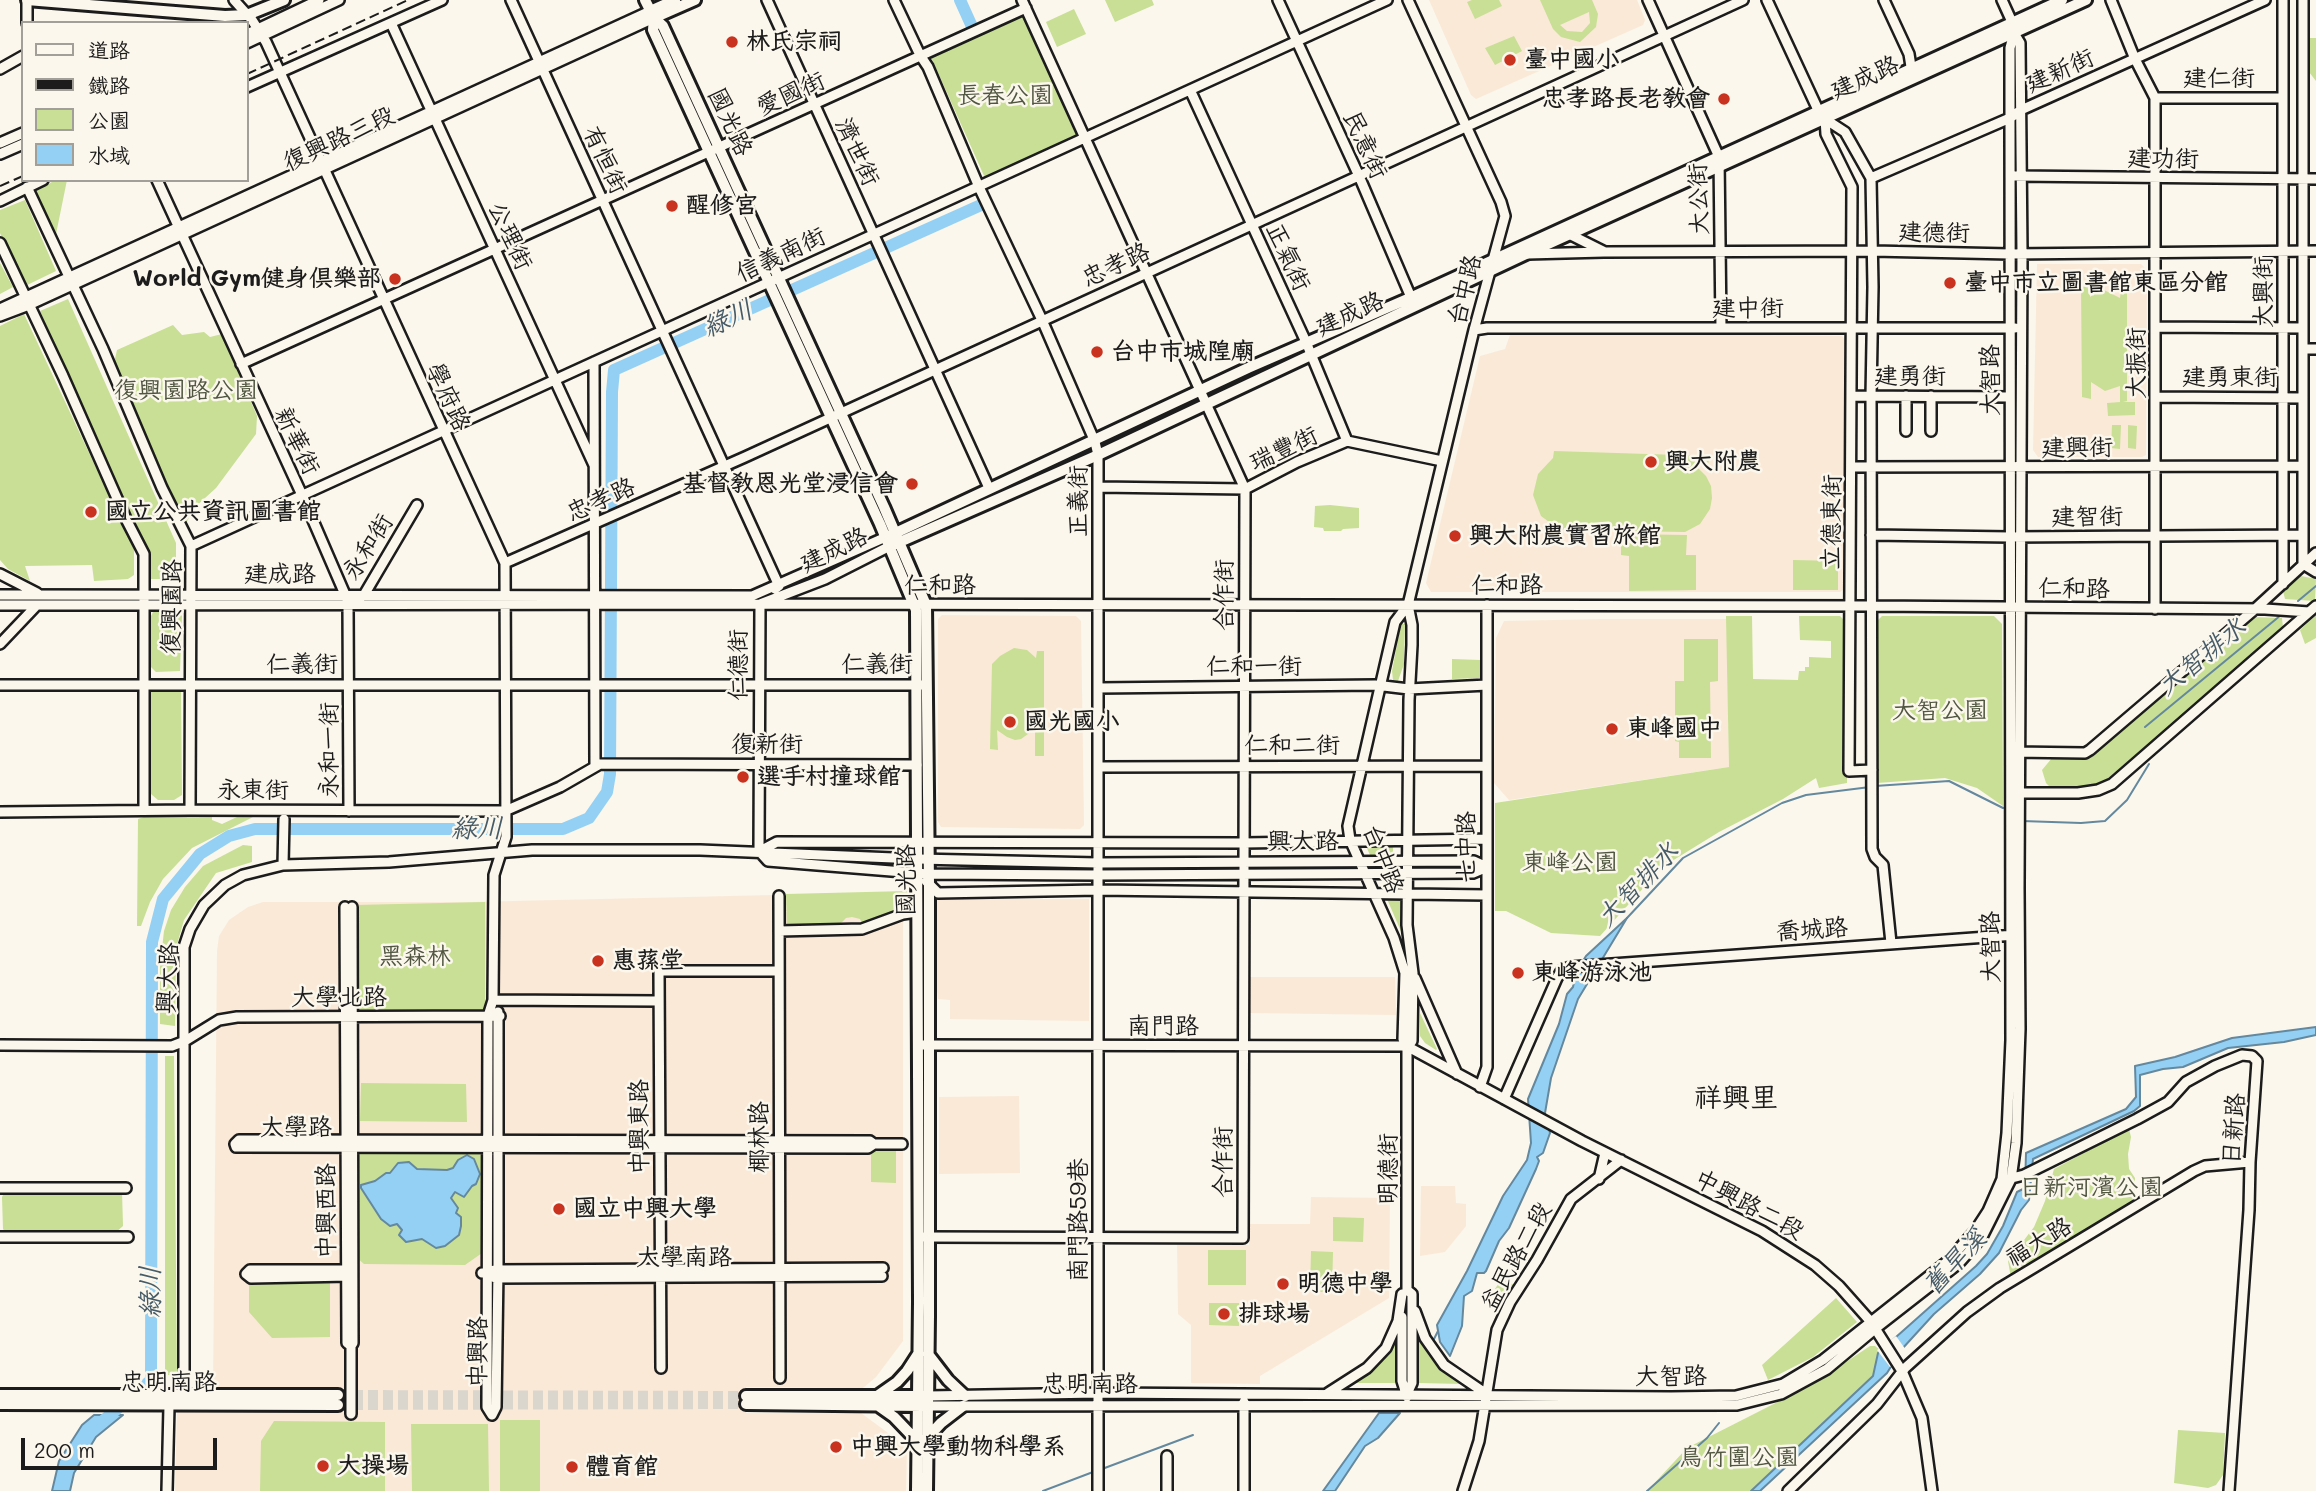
<!DOCTYPE html>
<html>
<head>
<meta charset="utf-8">
<style>
	body { margin:0 }
	#map { position:relative; width:2316px; height:1491px; overflow:hidden; background:#fbf7ec; font-family:Mali,"LXGW WenKai TC",sans-serif }
	canvas { display:block }
	.legend { position:absolute; left:21px; top:21px; width:228px; height:161px; box-sizing:border-box; background:#fbf7ec; border:2px solid #a29f99; margin:0; padding:9px 12px; list-style:none; font-size:21px; color:#1c1c1c }
	.legend li { display:flex; align-items:center; gap:14px; height:35px }
	.legend b { width:35px; border:2px solid #a29f99 }
	.scale { position:absolute; left:21px; top:1438px; width:196px; height:32px; box-sizing:border-box; border:4px solid #1c1c1c; border-top:0; padding-left:9px; font-size:21px; line-height:24px; white-space:nowrap; color:#1c1c1c; -webkit-text-stroke:5px #fbf7ec; paint-order:stroke }
</style>
</head>
<body>
<div id="map">
<canvas width="2316" height="1491"></canvas>
<ul class="legend">
<li><b style="height:9px;background:#fbf7ec"></b>道路</li>
<li><b style="height:9px;background:#1c1c1c"></b>鐵路</li>
<li><b style="height:19px;background:#c8df95"></b>公園</li>
<li><b style="height:19px;background:#94d0f4"></b>水域</li>
</ul>
<div class="scale">200 m</div>
</div>
<script>
const context = document.querySelector('canvas').getContext('2d');
context.lineJoin = 'round';
function paint(path, color) { context.fillStyle = color; context.fill(path, 'evenodd'); }
const toPath = rows => new Path2D(rows.map(r => 'M' + r).join(''));
function strokePath(path, color, width, dash) { context.strokeStyle = color; context.lineWidth = width; context.lineCap = dash ? 'butt' : 'round'; context.setLineDash(dash || []); context.stroke(path); }
function drawText(font, color, halo, rows, align = 'center') {
  context.font = font + ' Mali,"LXGW WenKai TC",sans-serif'; context.lineWidth = 5; context.setLineDash([]); context.textBaseline = 'middle'; context.strokeStyle = halo; context.fillStyle = color; for (const [text, x, y, turn = 0] of rows) {
    context.save(); context.translate(x, y); context.rotate((+turn || 0) * Math.PI / 180); context.textAlign = isNaN(turn) ? turn : align; if (halo) context.strokeText(text, 0, 0); context.fillText(text, 0, 0); context.restore();
  }
}
const built = toPath([
	[1429,0,1637,0,1645,20,1643,25,1476,99,1471,95],
	[2037,264,2141,264,2147,270,2146,455,2142,457,2038,457,2033,450],
	[1511,332,1842,336,1847,342,1848,586,1840,592,1431,592,1426,583,1480,356,1505,349],
	[942,615,1076,616,1081,621,1084,825,1080,829,941,827,938,822,938,619],
	[1605,619,1727,619,1729,767,1509,800,1494,783,1496,638,1504,621],
	[903,892,903,1341,876,1377,863,1388,746,1387,746,1413,861,1413,907,1447,906,1491,175,1491,177,1412,338,1412,337,1388,213,1388,217,951,219,936,229,920,248,907,263,902,471,902],
	[934,899,1089,899,1089,1021,950,1019,950,1000,938,999,933,960],
	[1249,977,1395,977,1396,1015,1249,1013],
	[1019,1096,1020,1173,939,1174,939,1097],
	[1421,1186,1455,1186,1456,1203,1466,1204,1466,1226,1445,1252,1420,1256],
	[1311,1197,1390,1198,1389,1298,1260,1376,1260,1384,1191,1383,1191,1325,1178,1314,1177,1245,1249,1245,1249,1224,1310,1224]
]);
const green = toPath([
	[1105,0,1152,0,1154,5,1115,22],
	[1472,0,1499,0,1502,6,1475,19,1467,2],
	[1540,0,1592,0,1598,14,1596,27,1580,42,1561,37,1553,29],
	[1589,12,1590,23,1582,32,1567,31,1560,25],
	[1074,9,1086,34,1057,47,1046,22],
	[1025,15,1079,136,985,178,931,57],
	[1514,36,1522,51,1495,65,1485,48],
	[2310,38,2316,38,2316,81,2309,72],
	[56,180,67,180,55,239,34,191],
	[25,200,56,271,23,287,0,233,0,210],
	[0,263,13,287,0,294],
	[2089,286,2090,297,2099,290,2104,290,2120,298,2121,289,2127,289,2127,401,2123,402,2135,402,2135,415,2108,416,2107,403,2120,402,2120,386,2105,391,2091,382,2091,399,2082,397,2081,287],
	[68,299,176,543,176,574,171,579,150,579,147,577,146,551,40,311],
	[24,314,134,549,134,575,128,579,94,581,92,565,25,566,30,581,8,569,0,560,0,326],
	[173,325,182,335,204,332,210,337,222,334,257,416,256,434,216,488,193,509,185,526,114,363,117,350],
	[2112,425,2121,425,2120,449,2111,448],
	[2128,425,2137,426,2136,449,2128,448],
	[1554,451,1710,456,1708,464,1694,464,1706,476,1711,486,1712,498,1710,509,1700,524,1685,532,1560,530,1541,516,1533,495,1538,474,1553,458],
	[1330,505,1359,508,1359,528,1343,529,1341,531,1324,531,1323,528,1314,527,1315,506],
	[1621,534,1687,535,1686,555,1696,555,1696,590,1629,591,1629,556,1621,555],
	[1793,560,1838,561,1838,590,1793,590],
	[2301,576,2316,579,2315,601,2285,599,2283,591],
	[153,612,178,612,182,616,180,671,156,672,150,666,150,618],
	[2316,615,2316,638,2305,644,2300,630],
	[1726,616,1752,616,1753,679,1798,680,1799,671,1805,671,1805,667,1809,667,1809,657,1831,658,1831,641,1800,640,1799,616,1840,616,1847,623,1847,783,1819,788,1816,778,1783,799,1719,832,1672,861,1656,874,1600,936,1551,933,1506,911,1495,911,1495,803,1729,767],
	[1882,616,1994,616,2002,624,2003,806,1977,788,1945,778,1877,783,1877,621],
	[2252,617,2282,618,2283,628,2106,780,2090,787,2050,787,2046,783,2042,770,2052,758,2084,758,2091,756],
	[1401,624,1405,624,1404,664,1398,681,1393,680,1392,671],
	[1684,639,1718,639,1718,681,1710,682,1711,758,1679,758,1679,742,1675,741,1675,681,1684,681],
	[1014,648,1027,650,1036,658,1037,651,1044,651,1044,756,1035,756,1035,729,1021,739,1015,740,1007,737,997,730,998,750,990,749,992,664,1000,656],
	[1452,659,1480,660,1480,678,1452,679],
	[155,688,179,688,181,691,182,795,174,800,158,800,151,794,150,693],
	[212,815,212,820,222,824,237,817,253,817,192,848,163,879,150,902,141,926,137,926,138,819,144,817],
	[243,845,252,846,252,862,216,873,184,920,176,948,175,1026,160,1024,160,966,164,931,171,910,185,887,203,866],
	[1366,846,1393,846,1393,855,1370,855],
	[907,891,909,907,863,925,860,919,852,917,846,918,840,924,787,928,786,894],
	[1403,898,1403,936,1387,899],
	[485,902,485,1010,355,1010,355,905],
	[1420,1013,1437,1049,1436,1050,1425,1043,1420,1036],
	[165,1056,174,1056,177,1375,165,1375],
	[361,1083,466,1084,467,1122,360,1121],
	[2129,1129,2131,1137,2128,1154,2129,1169,2135,1178,2135,1202,2011,1278,2008,1261,2034,1227,2045,1201,2054,1169],
	[362,1148,471,1148,484,1157,482,1253,465,1265,364,1264,356,1257,356,1158],
	[871,1148,896,1148,896,1183,871,1182],
	[122,1191,123,1226,115,1233,6,1233,3,1229,2,1197,4,1193],
	[1333,1217,1364,1218,1363,1242,1333,1241],
	[1208,1250,1246,1250,1246,1285,1208,1285],
	[1311,1251,1333,1252,1332,1292,1310,1292],
	[1502,1278,1517,1287,1511,1296,1495,1289],
	[330,1281,330,1337,272,1338,249,1312,249,1282],
	[1836,1298,1857,1322,1813,1357,1768,1380,1762,1365],
	[1209,1303,1239,1303,1239,1326,1209,1325],
	[1397,1338,1395,1383,1354,1383,1380,1360],
	[1418,1340,1421,1340,1433,1359,1446,1373,1462,1384,1419,1383],
	[1870,1346,1875,1346,1880,1350,1880,1366,1866,1385,1752,1491,1647,1491,1687,1448,1813,1384],
	[500,1420,540,1420,540,1491,500,1491],
	[274,1421,385,1422,385,1491,260,1491,261,1441],
	[411,1424,488,1424,489,1491,412,1491],
	[2178,1430,2225,1433,2223,1475,2216,1485,2208,1488,2174,1483]
]);
const water = toPath([
	[1627,918,1578,999,1551,1078,1545,1113,1550,1133,1543,1153,1537,1157,1539,1161,1536,1169,1509,1228,1499,1241,1486,1271,1484,1273,1477,1273,1472,1291,1464,1296,1462,1326,1450,1356,1440,1342,1437,1325,1467,1271,1503,1196,1527,1160,1531,1143,1528,1099,1559,1024,1567,994,1573,987,1576,972,1586,956,1627,918],
	[2316,1027,2316,1035,2284,1042,2228,1048,2183,1067,2163,1069,2140,1075,2140,1106,2134,1111,2033,1159,2029,1200,2021,1210,1999,1253,1980,1274,1934,1314,1902,1349,1887,1373,1760,1491,1751,1491,1873,1376,1878,1353,1976,1266,1987,1254,2003,1226,2017,1192,2025,1188,2026,1153,2126,1109,2136,1097,2135,1066,2175,1057,2232,1038,2316,1027],
	[467,1155,474,1159,480,1174,476,1184,472,1186,464,1197,455,1192,451,1198,458,1208,456,1213,461,1217,461,1226,459,1235,445,1246,436,1248,422,1239,406,1242,399,1235,402,1230,397,1224,390,1226,381,1219,361,1188,361,1185,375,1181,386,1173,390,1173,398,1163,409,1162,417,1169,447,1170,453,1168,458,1160,467,1155],
	[1379,1413,1400,1413,1378,1438,1365,1446,1335,1491,1323,1491,1379,1413],
	[94,1415,123,1415,96,1437,74,1473,70,1491,52,1491,59,1461,82,1425,94,1415]
]);
const pier = toPath([
	[1896,1336,1906,1350,1899,1360,1890,1367,1877,1350]
]);
const stream = toPath([
	[2298,601,2316,586],
	[2145,727,2281,615],
	[1875,786,1949,781,2003,808],
	[2022,821,2081,823,2105,821,2127,800,2149,764],
	[1627,918,1683,858,1782,803,1806,795,1870,787],
	[1434,1339,1438,1331],
	[1102,1469,1193,1435],
	[1043,1491,1093,1472],
	[1647,1491,1707,1438,1719,1423]
]);
const river = toPath([
	[960,0,974,31],
	[97,1426,151,1380,152,942,163,899,200,854,229,836,255,829,563,829,589,818,607,792,610,774,612,392,614,370,981,205]
]);
const majorTunnel = toPath([
	[338,1395,746,1396],
	[338,1405,746,1404]
]);
const minor = toPath([
	[27,0,27,23],
	[234,0,252,20,266,42,505,563,506,837,494,875,493,1000,488,1016,487,1407,492,1415],
	[511,0,779,586,775,589],
	[767,0,989,488],
	[894,0,920,55,928,67,979,187,1042,320,1095,442,1098,455,1098,1491],
	[1278,0,1359,176,1413,302],
	[1648,0,1719,157,1721,328],
	[1767,0,1819,112,1825,119,1845,132,1871,178,1873,287,1871,396,1872,849,1875,857,1883,865,1891,943],
	[1884,0,1909,54,1912,73],
	[2111,0,2135,59,2155,98,2155,609],
	[2303,0,2303,564,2316,572],
	[391,23,594,465],
	[247,34,319,0],
	[247,43,339,0],
	[0,69,23,56],
	[247,87,442,0],
	[1191,92,1306,342,1347,441],
	[2155,98,2283,98],
	[1825,119,1826,134,1852,187,1849,771,1872,770],
	[0,143,23,133],
	[0,154,23,144],
	[2015,176,2316,179],
	[1871,178,2010,118,2021,110,2265,0],
	[157,180,302,495,347,599],
	[27,187,103,349,162,488,191,546,190,810],
	[0,201,43,180],
	[1574,231,1571,235,1605,252,1873,251,2010,254,2316,251],
	[0,243,63,376,127,521,144,554,144,810],
	[1527,254,1604,252],
	[0,309,650,11],
	[0,316,29,305,654,18],
	[2156,327,2303,328],
	[1474,330,1487,328,2015,328],
	[2303,349,2316,349],
	[594,362,595,766],
	[241,364,1026,8],
	[1853,396,2010,397],
	[1906,396,1906,431],
	[1931,396,1931,431],
	[2157,397,2303,398],
	[1852,467,2303,466],
	[1098,487,1245,489,1297,462,1347,441,1442,461],
	[1871,535,2010,537,2303,535],
	[191,546,1387,0],
	[505,563,745,457,1743,0],
	[0,574,37,593],
	[2283,584,2283,0],
	[0,595,752,596,886,537],
	[760,604,1871,606,2265,609,2309,612],
	[0,605,760,604,825,579,890,546],
	[0,644,37,605],
	[0,685,922,685],
	[1098,688,1375,685,1409,689,1487,685],
	[2014,752,2085,753,2090,750,2255,609,2316,553],
	[1098,767,1486,766],
	[2015,793,2078,793,2098,790,2112,784,2316,606],
	[349,811,348,604,364,595,417,505],
	[0,812,190,810,505,811,560,787,600,764,917,765],
	[759,851,768,861,928,874,1098,875,1473,873,1487,867],
	[759,851,760,604],
	[760,851,777,842,1244,843,1486,839],
	[283,865,284,819],
	[926,881,938,893,1098,890,1487,895],
	[779,896,780,1378],
	[345,907,347,1343,351,1346],
	[779,931,862,929,903,914,917,912],
	[1415,978,1457,1074],
	[493,1000,659,1001],
	[0,1045,172,1046,185,1041,219,1020,237,1017,500,1016],
	[923,1045,1402,1046,1412,1049,1582,1141,1762,1231,1815,1265,1839,1286,1871,1322,1902,1371,1922,1418,1932,1491],
	[1407,1047,1412,1041,1413,973,1407,925,1409,700,1412,645,1412,625,1408,605,1474,330,1505,216,1501,202,1408,0],
	[1480,1087,1487,1067,1487,605],
	[1504,1099,1557,978,1562,970,1570,967,2015,935],
	[874,1144,868,1148,236,1147,235,1144,239,1140,870,1141,874,1144,902,1144],
	[1599,1179,1605,1153],
	[2008,1179,2024,1175,2137,1119,2168,1102,2186,1082,2215,1066,2242,1055,2252,1056,2257,1061,2250,1162,2249,1210,2229,1491],
	[0,1188,126,1188],
	[0,1237,128,1237],
	[924,1237,1243,1238,1245,489,1022,0],
	[482,1273,488,1273,494,1270,883,1268],
	[246,1274,250,1270,347,1270,351,1272],
	[246,1274,251,1278,349,1276],
	[495,1278,882,1276],
	[1415,1311,1425,1338,1444,1365,1485,1393],
	[1402,1317,1402,1381,1407,1397],
	[661,1368,659,971,779,971],
	[1328,1393,1367,1368,1386,1348,1398,1321,1402,1294],
	[1407,1394,1412,1383,1412,1294,1407,1290,1407,1047,1403,1039,1405,973,1394,938,1350,840,1348,826,1395,622,1408,605],
	[928,1396,1098,1393,1671,1397,1736,1396,1783,1384,1823,1360,1948,1261,1975,1231,1988,1211,2002,1179,2007,1133,2011,1040,2010,118,2010,48,2014,33,2012,22,2002,0],
	[927,1406,1737,1405,1781,1394,1827,1369,1876,1328,1958,1264,1982,1237,2011,1179,2016,1143,2020,1029,2019,889,2022,253,2020,43,2014,33],
	[351,1414,351,1346,353,1343,352,907],
	[492,1415,496,1407,498,1270,498,1012],
	[167,1491,169,1406,184,1394,184,947,190,929,204,905,225,885,243,875,283,865,389,862,532,850,700,850,918,859,1098,863,1474,861,1487,867],
	[1167,1491,1167,1456],
	[1244,1491,1244,1402],
	[1463,1491,1479,1441,1497,1330,1510,1302,1537,1260,1571,1199,1621,1160],
	[1788,1491,1877,1404,1905,1368,1967,1312,2000,1288,2194,1171,2205,1166,2250,1162]
]);
const major = toPath([
	[27,0,225,16,247,15,284,0],
	[645,0,654,18,663,26,884,507,926,605,929,884,929,1316,927,1491],
	[650,11,675,0],
	[654,18,653,30,880,524,916,610,919,1302,917,1491],
	[654,18,695,0],
	[889,536,1248,368,1412,297,2062,0],
	[893,545,1098,455,1526,254,2086,0],
	[928,1354,948,1380,965,1396],
	[0,1395,338,1395],
	[746,1396,925,1396],
	[877,1396,897,1382,907,1371,918,1354],
	[0,1404,338,1405],
	[746,1404,922,1406],
	[877,1405,894,1417,917,1441],
	[926,1439,941,1423,963,1406]
]);
const rail = toPath([
	[247,74,408,0],
	[0,186,23,176]
]);
const markers = [
	[732,42,7,"#c8321e"],
	[1510,60,7,"#c8321e"],
	[1724,99,7,"#c8321e"],
	[672,206,7,"#c8321e"],
	[395,279,7,"#c8321e"],
	[1950,283,7,"#c8321e"],
	[1097,352,7,"#c8321e"],
	[1651,462,7,"#c8321e"],
	[912,484,7,"#c8321e"],
	[91,512,7,"#c8321e"],
	[1455,536,7,"#c8321e"],
	[1010,722,7,"#c8321e"],
	[1612,729,7,"#c8321e"],
	[743,777,7,"#c8321e"],
	[598,961,7,"#c8321e"],
	[1518,973,7,"#c8321e"],
	[559,1209,7,"#c8321e"],
	[1283,1284,7,"#c8321e"],
	[1224,1314,7,"#c8321e"],
	[836,1447,7,"#c8321e"],
	[323,1466,7,"#c8321e"],
	[572,1467,7,"#c8321e"]
];
const poiNames = [
	["林氏宗祠",746,42],
	["臺中國小",1524,60],
	["忠孝路長老教會",1710,99,"right"],
	["醒修宮",686,206],
	["World Gym健身俱樂部",381,279,"right"],
	["臺中市立圖書館東區分館",1964,283],
	["台中市城隍廟",1111,352],
	["興大附農",1665,462],
	["基督教恩光堂浸信會",898,484,"right"],
	["國立公共資訊圖書館",105,512],
	["興大附農實習旅館",1469,536],
	["國光國小",1024,722],
	["東峰國中",1626,729],
	["選手村撞球館",757,777],
	["惠蓀堂",612,961],
	["東峰游泳池",1532,973],
	["國立中興大學",573,1209],
	["明德中學",1297,1284],
	["排球場",1238,1314],
	["中興大學動物科學系",850,1447],
	["大操場",337,1466],
	["體育館",586,1467]
];
const streetNames = [
	["建新街",2060,71,-24],
	["建成路",1865,78,-24],
	["建仁街",2219,79],
	["愛國街",791,94,-24],
	["國光路",730,122,65],
	["復興路三段",339,139,-25],
	["民意街",1365,145,65],
	["濟世街",857,152,65],
	["建功街",2163,159,1],
	["有恒街",605,160,65],
	["大公街",1699,199,-92],
	["建德街",1934,233,1],
	["公理街",510,236,65],
	["信義南街",781,255,-25],
	["正氣街",1288,257,65],
	["忠孝路",1116,265,-25],
	["台中路",1465,290,-76],
	["大興街",2264,292,-90],
	["建中街",1748,309],
	["建成路",1350,314,-25],
	["大振街",2137,363,-90],
	["建勇街",1910,377],
	["建勇東街",2230,378],
	["大智路",1991,380,-90],
	["學府路",448,397,65],
	["新華街",297,441,64],
	["建興街",2077,448,-1],
	["瑞豐街",1284,449,-25],
	["忠孝路",601,500,-24],
	["正義街",1079,501,-90],
	["建智街",2087,517,-1],
	["立德東街",1832,522,-89],
	["永和街",368,547,-58],
	["建成路",834,550,-26],
	["建成路",280,575],
	["仁和路",940,586],
	["仁和路",1507,586],
	["仁和路",2074,589,1],
	["合作街",1225,595,-90],
	["復興園路",172,607,-89],
	["仁義街",302,665],
	["仁德街",739,665,-90],
	["仁義街",877,665],
	["仁和一街",1254,667],
	["復新街",767,745],
	["仁和二街",1292,746],
	["永和一街",330,750,-90],
	["永東街",253,791],
	["興大路",1303,842],
	["七中路",1467,847,-90],
	["台中路",1383,859,69],
	["國光路",907,880,-90],
	["喬城路",1812,930,-4],
	["大智路",1991,947,-91],
	["興大路",168,978,-87],
	["大學北路",339,998],
	["南門路",1163,1027],
	["中興東路",640,1127,-90],
	["大學路",296,1128],
	["日新路",2234,1129,-86],
	["椰林路",760,1137,-90],
	["合作街",1224,1162,-90],
	["明德街",1389,1169,-90],
	["中興路二段",1749,1205,28],
	["中興西路",327,1211,-90],
	["南門路59巷",1079,1220,-90],
	["福大路",2039,1242,-31],
	["益民路二段",1516,1257,-61],
	["大學南路",684,1258],
	["中興路",478,1352,-89],
	["大智路",1671,1377],
	["忠明南路",169,1383],
	["忠明南路",1090,1385]
];
const parkNames = [
	["長春公園",1005,96],
	["復興園路公園",186,391],
	["大智公園",1940,711],
	["東峰公園",1570,863],
	["黑森林",415,957],
	["日新河濱公園",2091,1188],
	["鳥竹圍公園",1739,1458]
];
const waterNames = [
	["綠川",728,319,-24],
	["大智排水",2202,657,-39],
	["綠川",477,829],
	["大智排水",1638,885,-46],
	["舊旱溪",1955,1262,-47],
	["綠川",151,1292,-90]
];
const quarterNames = [
	["祥興里",1736,1098]
];
paint(built, '#fae9d7');
paint(green, '#c8df95');
paint(water, '#94d0f4');
strokePath(water, '#64889e', 2);
paint(pier, '#fbf7ec');
strokePath(stream, '#64889e', 2);
strokePath(river, '#94d0f4', 12);
strokePath(majorTunnel, '#dad6cd', 10, [10, 5]);
strokePath(minor, '#1c1c1c', 14);
strokePath(major, '#1c1c1c', 16);
strokePath(minor, '#fbf7ec', 9);
strokePath(major, '#fbf7ec', 10);
strokePath(rail, '#1c1c1c', 2, [10, 5]);
for (const [x, y, r, color] of markers) { const dot = new Path2D(); dot.arc(x, y, r, 0, 2 * Math.PI); context.fillStyle = color; context.fill(dot); strokePath(dot, '#fbf7ec', 2.5); }
drawText('bold 24px', '#1c1c1c', '#fbf7ec', poiNames, 'left');
drawText('24px', '#1c1c1c', '#fbf7ec', streetNames);
drawText('24px', '#505640', '#fbf7ec', parkNames);
drawText('italic 26px', '#465b68', '#fbf7ec', waterNames);
drawText('28px', '#1c1c1c', '#fbf7ec', quarterNames);
</script>
</body>
</html>
